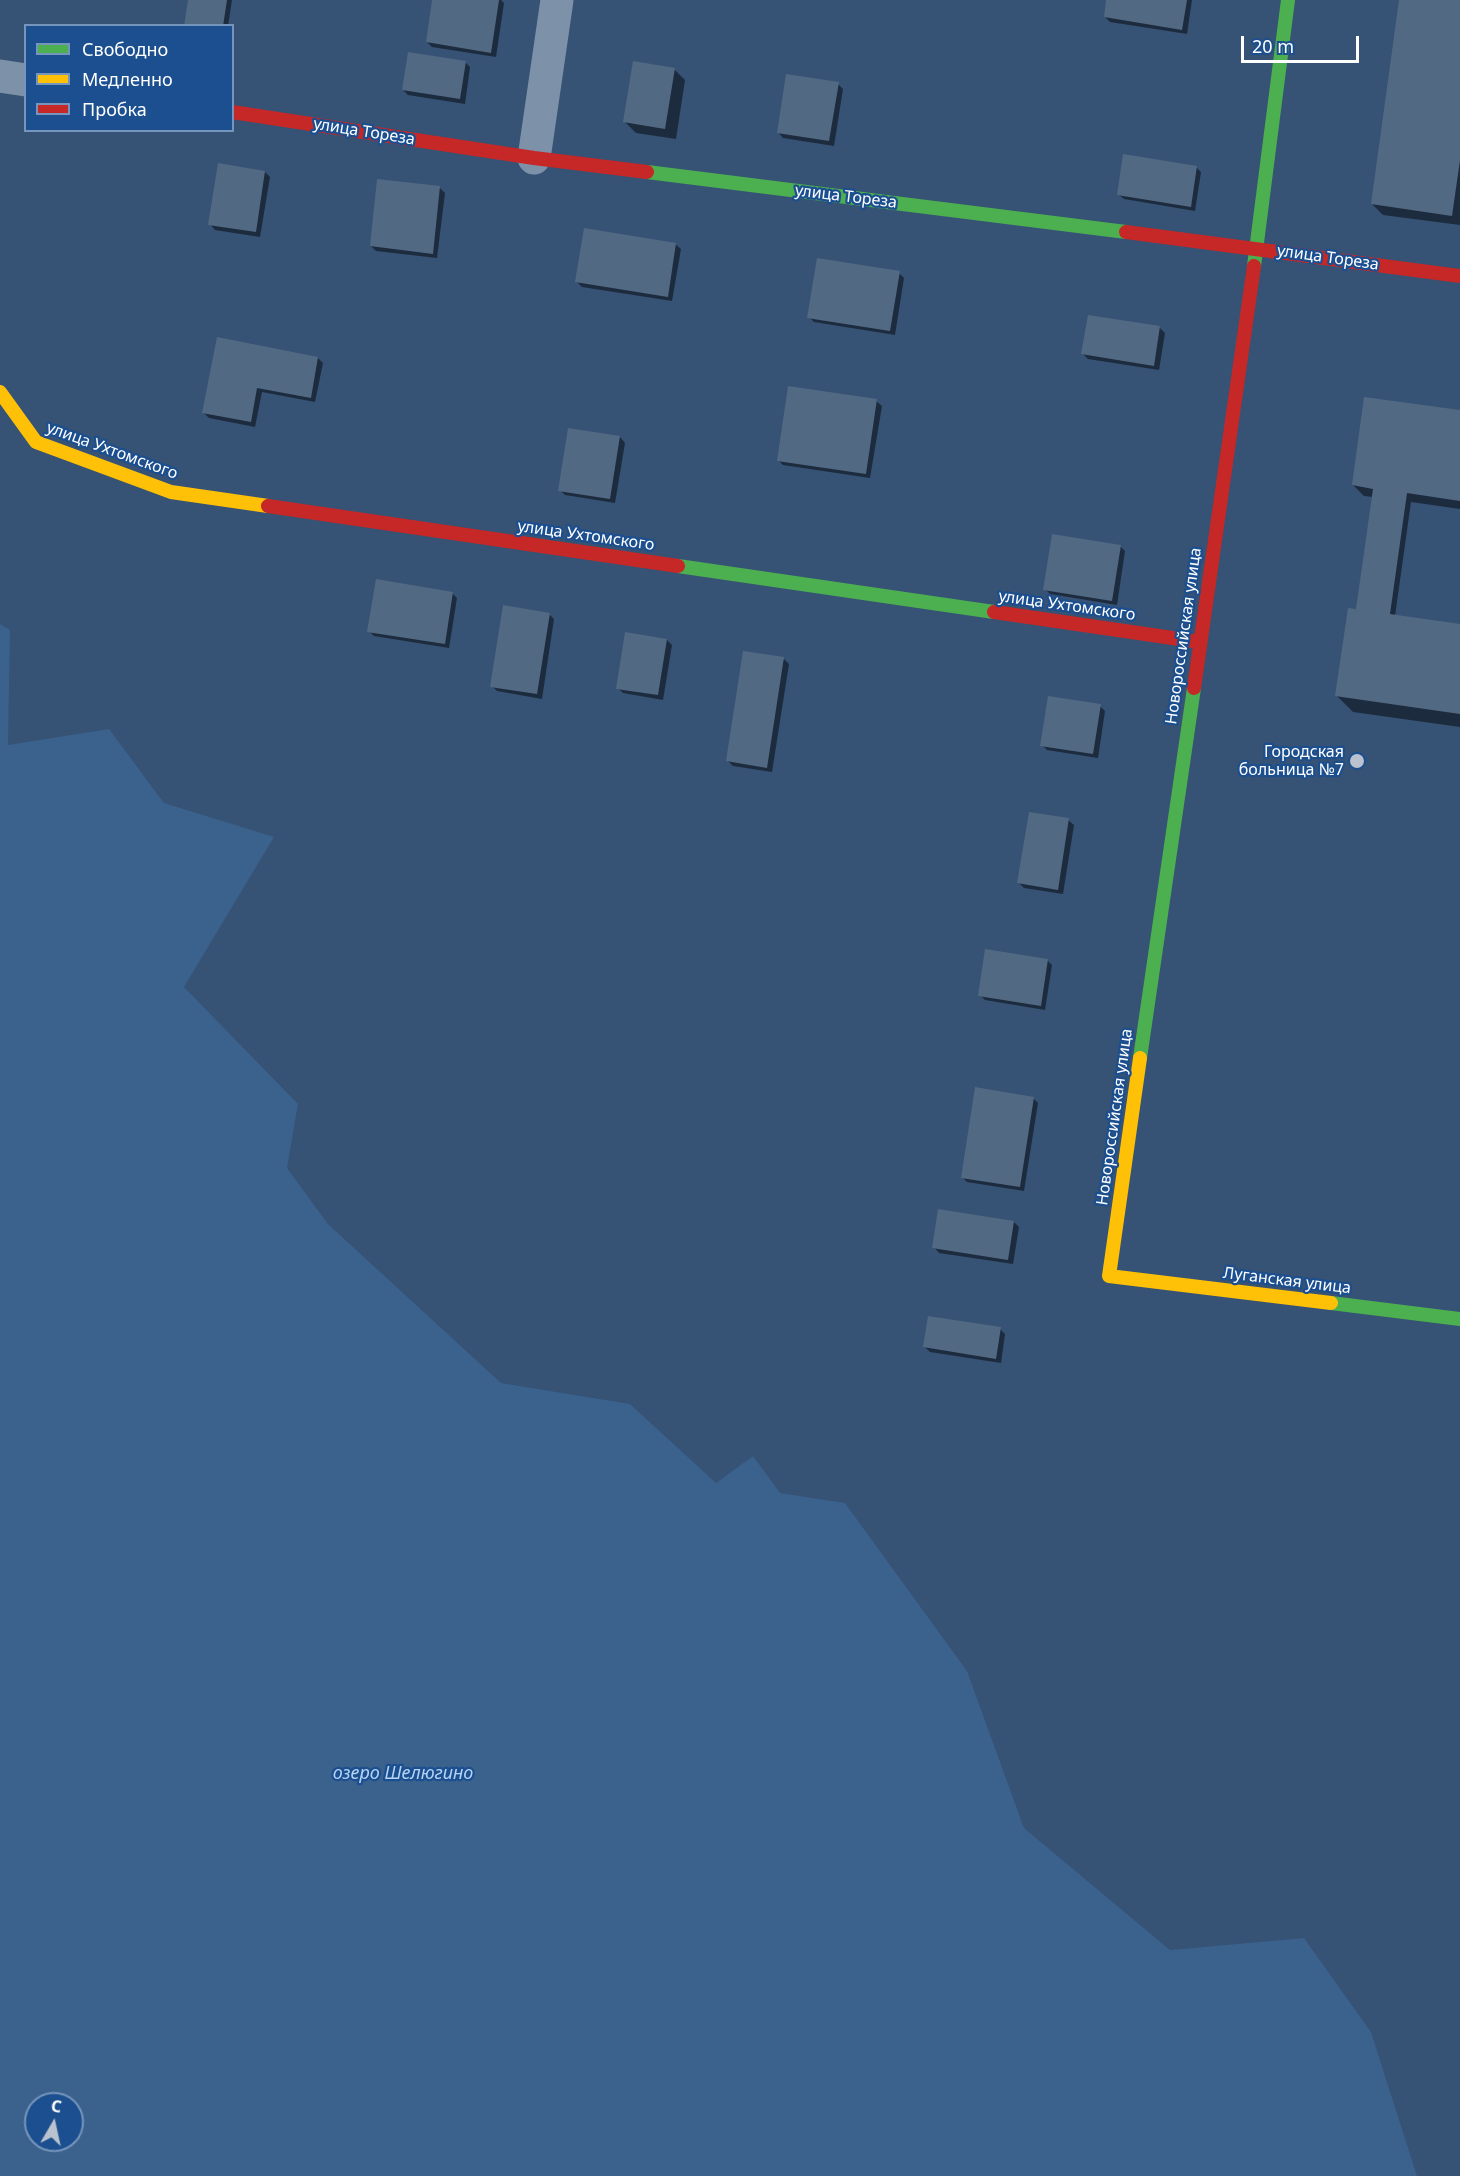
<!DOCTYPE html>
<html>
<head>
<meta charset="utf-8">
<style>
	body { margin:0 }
	#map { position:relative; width:1460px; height:2176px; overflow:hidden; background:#365274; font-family:"Noto Sans",sans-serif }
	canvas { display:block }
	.legend { position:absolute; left:24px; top:24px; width:210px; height:108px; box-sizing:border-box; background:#1b4f8f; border:2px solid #7695bc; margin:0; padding:8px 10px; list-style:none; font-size:18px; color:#fff }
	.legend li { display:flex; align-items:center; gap:12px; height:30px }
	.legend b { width:30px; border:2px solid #7695bc }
	.north { position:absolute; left:24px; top:2092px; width:60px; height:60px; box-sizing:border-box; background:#1b4f8f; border:2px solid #7695bc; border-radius:50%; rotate:9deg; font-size:16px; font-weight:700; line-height:24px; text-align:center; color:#fff }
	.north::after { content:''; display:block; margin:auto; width:21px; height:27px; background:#b9c2ce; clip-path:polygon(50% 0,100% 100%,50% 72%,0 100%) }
	.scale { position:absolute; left:1241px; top:36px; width:118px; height:27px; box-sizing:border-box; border:3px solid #fff; border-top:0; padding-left:8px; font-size:18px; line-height:21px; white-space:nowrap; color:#fff; -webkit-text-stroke:4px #1b4f8f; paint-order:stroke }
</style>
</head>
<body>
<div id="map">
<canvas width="1460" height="2176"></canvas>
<ul class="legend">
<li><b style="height:8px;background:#4caf50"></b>Свободно</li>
<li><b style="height:8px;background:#ffc107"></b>Медленно</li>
<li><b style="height:8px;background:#c62828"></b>Пробка</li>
</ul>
<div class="north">С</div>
<div class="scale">20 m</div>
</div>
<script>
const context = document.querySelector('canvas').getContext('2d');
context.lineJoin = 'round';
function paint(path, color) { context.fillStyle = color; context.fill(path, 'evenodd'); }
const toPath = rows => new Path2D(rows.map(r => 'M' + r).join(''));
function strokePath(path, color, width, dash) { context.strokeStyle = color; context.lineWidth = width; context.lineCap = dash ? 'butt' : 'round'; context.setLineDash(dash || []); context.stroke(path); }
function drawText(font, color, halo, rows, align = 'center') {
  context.font = font + ' "Noto Sans",sans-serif'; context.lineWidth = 4.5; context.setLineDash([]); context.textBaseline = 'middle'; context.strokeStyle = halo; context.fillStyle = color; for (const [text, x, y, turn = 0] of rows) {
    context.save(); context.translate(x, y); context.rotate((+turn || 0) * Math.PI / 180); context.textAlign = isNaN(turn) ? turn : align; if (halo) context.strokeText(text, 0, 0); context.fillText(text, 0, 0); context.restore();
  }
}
const water = toPath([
	[0,624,10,630,8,745,109,729,164,803,274,837,184,987,298,1104,287,1168,328,1224,501,1383,630,1404,716,1483,753,1456,780,1493,845,1503,967,1671,1024,1828,1170,1950,1304,1938,1371,2032,1417,2176,0,2176],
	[36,2104,72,2104,72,2140,36,2140]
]);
const shadow = toPath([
	[189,0,232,0,228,26,185,26],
	[434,0,501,0,504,3,496,57,432,47,427,42],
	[1108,0,1192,0,1187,34,1110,22,1105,17],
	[1401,0,1460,0,1460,225,1383,215,1372,204],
	[465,62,470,67,465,104,408,95,403,90],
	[674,69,685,80,676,139,636,133,625,122],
	[838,84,843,89,834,146,783,138,778,132],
	[1196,167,1201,172,1195,211,1124,199,1118,194],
	[265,172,270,177,260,237,215,230,210,224],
	[440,188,445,193,437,258,376,251,371,246],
	[675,244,681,249,672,301,582,287,577,282],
	[899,273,904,278,895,335,814,322,809,317],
	[1159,327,1165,333,1159,370,1088,359,1083,354],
	[318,358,323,363,315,402,262,392,255,427,209,418,204,413],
	[876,401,882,406,870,478,783,465,778,460],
	[1460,412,1460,509,1411,502,1395,616,1460,625,1460,727,1353,712,1337,696,1357,610,1373,497,1364,496,1353,485],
	[620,437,625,443,615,503,565,495,560,490],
	[1120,546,1125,551,1117,605,1050,594,1045,589],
	[452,593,457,598,449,648,374,636,369,631],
	[549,614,554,619,542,699,497,691,492,686],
	[667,640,672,645,663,700,623,693,618,688],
	[784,659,789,664,772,772,733,766,728,761],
	[1100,706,1105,711,1098,758,1047,750,1042,745],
	[1068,820,1074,825,1063,894,1024,888,1019,883],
	[1047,960,1052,965,1045,1010,985,1000,980,995],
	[1033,1098,1038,1103,1024,1191,967,1182,962,1177],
	[1014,1222,1019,1227,1013,1264,939,1253,934,1247],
	[1000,1329,1005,1334,1001,1363,930,1352,925,1347]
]);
const building = toPath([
	[188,0,227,0,223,26,184,26],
	[432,0,499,0,491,53,426,42],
	[1106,0,1187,0,1182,30,1104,17],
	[1399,0,1460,0,1460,160,1452,216,1371,204],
	[408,52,466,61,460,99,402,90],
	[633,61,675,68,665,129,623,122],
	[786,74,839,82,829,141,777,133],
	[1123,154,1197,166,1191,207,1117,195],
	[218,163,265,171,256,232,208,225],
	[377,179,440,186,433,254,370,246],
	[584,228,676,243,668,297,575,282],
	[817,258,900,271,890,331,807,318],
	[1088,315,1160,326,1154,366,1081,354],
	[217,337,318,357,311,398,257,388,251,422,202,413],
	[788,386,877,399,866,474,777,461],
	[1364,397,1460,410,1460,501,1407,493,1390,614,1460,624,1460,714,1335,696,1348,608,1356,609,1373,489,1352,485],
	[568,428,620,436,610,499,558,491],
	[1052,534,1121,545,1112,601,1043,590],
	[376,579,453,592,445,644,367,632],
	[503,605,550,613,537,694,490,687],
	[625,632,667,639,658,695,616,689],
	[743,651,784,657,767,768,726,761],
	[1048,696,1101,704,1093,754,1040,746],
	[1029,812,1069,818,1058,890,1017,883],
	[985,949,1048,959,1041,1006,978,996],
	[975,1087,1034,1097,1020,1187,961,1178],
	[938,1209,1014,1221,1008,1260,932,1248],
	[928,1316,1001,1327,996,1359,923,1347]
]);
const street = toPath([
	[0,76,26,80],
	[534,158,557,0]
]);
const fast = toPath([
	[647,172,1126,232],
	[1254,266,1288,0],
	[678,566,994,612],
	[1140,1058,1194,688],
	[1331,1303,1460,1319]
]);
const slow = toPath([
	[0,392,36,442,171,492,268,506],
	[1140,1058,1109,1276,1331,1303]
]);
const jam = toPath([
	[232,112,534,158,647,172],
	[1126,232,1460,276],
	[268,506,678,566],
	[994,612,1200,642],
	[1194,688,1254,266]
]);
const markers = [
	[1357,761,8,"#b9c2ce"]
];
const streetNames = [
	["улица Тореза",364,132,9],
	["улица Тореза",846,197,7],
	["улица Тореза",1328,258,8],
	["улица Ухтомского",112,451,20],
	["улица Ухтомского",586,536,8],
	["улица Ухтомского",1067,606,8],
	["Новороссийская улица",1184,636,-82],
	["Новороссийская улица",1115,1117,-82],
	["Луганская улица",1287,1281,7]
];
const poiNames = [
	["Городская",1344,752],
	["больница №7",1344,770]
];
const waterNames = [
	["озеро Шелюгино",403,1774]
];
paint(water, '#3b618d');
paint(shadow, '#0007');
paint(building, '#526984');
strokePath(street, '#7d92a8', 33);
strokePath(fast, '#4caf50', 14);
strokePath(slow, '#ffc107', 14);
strokePath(jam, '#c62828', 14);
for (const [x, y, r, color] of markers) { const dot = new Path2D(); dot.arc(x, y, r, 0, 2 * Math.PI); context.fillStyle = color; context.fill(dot); strokePath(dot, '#1b4f8f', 2); }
drawText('16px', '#fff', '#1b4f8f', streetNames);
drawText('16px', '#fff', '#1b4f8f', poiNames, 'right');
drawText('italic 18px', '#b5d3f5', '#1b4f8f', waterNames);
</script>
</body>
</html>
